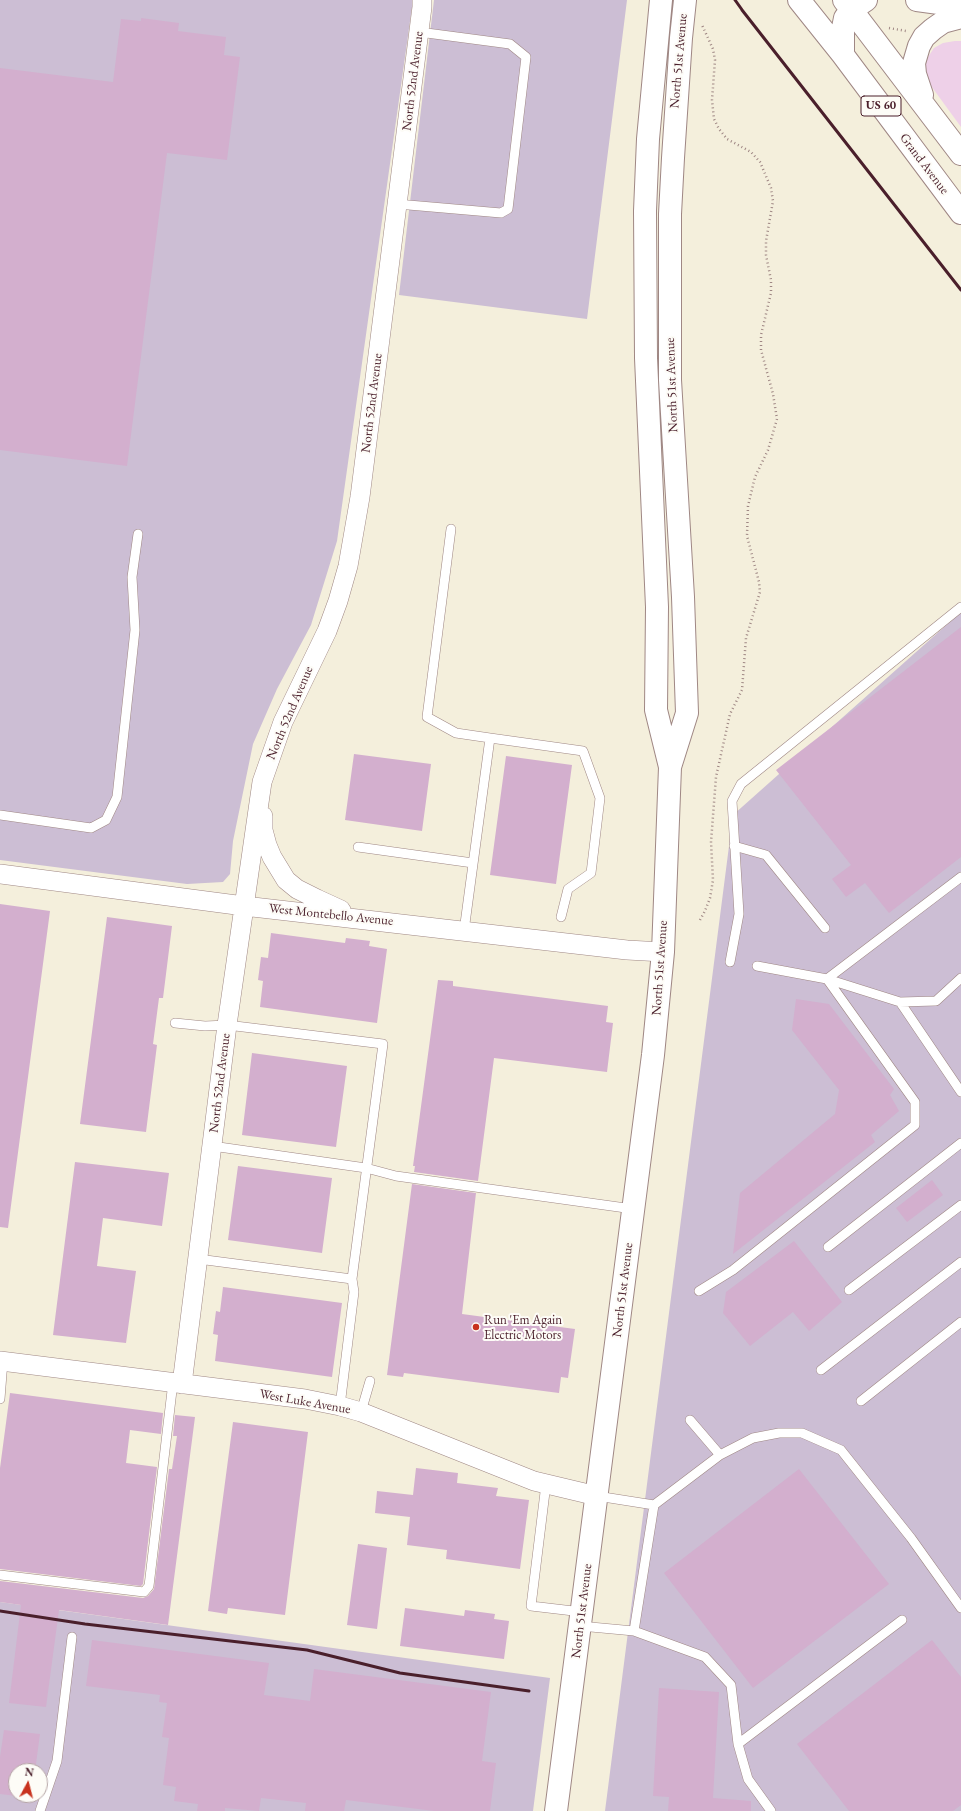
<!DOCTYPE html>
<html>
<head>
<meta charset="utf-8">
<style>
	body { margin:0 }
	#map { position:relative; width:961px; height:1811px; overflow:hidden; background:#f4efdc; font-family:"EB Garamond",serif }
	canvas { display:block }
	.north { position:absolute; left:8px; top:1763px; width:40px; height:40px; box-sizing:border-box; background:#fdfcf7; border:1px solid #b5a4a5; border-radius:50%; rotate:7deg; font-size:11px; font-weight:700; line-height:16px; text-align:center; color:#4a1f2b }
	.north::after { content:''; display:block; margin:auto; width:14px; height:18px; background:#c8321e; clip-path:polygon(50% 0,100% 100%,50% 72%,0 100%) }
</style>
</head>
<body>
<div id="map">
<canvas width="961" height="1811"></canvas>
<div class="north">N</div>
</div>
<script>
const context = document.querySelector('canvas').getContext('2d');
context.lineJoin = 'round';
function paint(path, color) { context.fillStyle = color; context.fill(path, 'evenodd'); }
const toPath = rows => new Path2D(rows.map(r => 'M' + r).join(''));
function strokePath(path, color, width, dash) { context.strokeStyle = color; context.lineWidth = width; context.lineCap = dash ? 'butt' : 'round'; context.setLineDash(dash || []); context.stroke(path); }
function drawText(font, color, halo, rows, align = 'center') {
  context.font = font + ' "EB Garamond",serif'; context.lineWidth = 4; context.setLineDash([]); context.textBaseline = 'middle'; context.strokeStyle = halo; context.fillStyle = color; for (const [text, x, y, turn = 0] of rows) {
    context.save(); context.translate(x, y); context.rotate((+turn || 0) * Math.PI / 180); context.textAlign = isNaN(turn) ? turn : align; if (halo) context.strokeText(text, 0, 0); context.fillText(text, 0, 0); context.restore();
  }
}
const built = toPath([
	[955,41,961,41,961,127,926,79,925,67,928,57,934,48,943,43]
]);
const industrial = toPath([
	[0,0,413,0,337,541,311,625,277,689,253,744,233,841,230,874,223,882,187,884,0,860],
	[434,0,627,0,587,319,399,295],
	[961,612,961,1811,605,1811,733,815],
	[0,1602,550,1678,533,1811,0,1811],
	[16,1771,40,1771,40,1795,16,1795]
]);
const building = toPath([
	[141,18,179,23,178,31,226,37,224,55,240,57,227,160,167,153,127,466,0,450,0,68,113,82,121,19,141,21],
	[961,627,961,857,889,913,865,883,846,897,832,879,851,865,776,770],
	[354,754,431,764,422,831,345,820],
	[506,756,572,765,556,884,490,875],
	[0,904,50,911,8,1228,0,1227],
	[107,917,172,926,163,998,159,998,153,1044,157,1045,146,1132,80,1124],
	[271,933,345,943,346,938,370,941,369,946,387,949,377,1023,260,1007,263,981,258,980,261,957,268,958],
	[438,980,453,981,453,986,608,1006,606,1022,613,1023,607,1072,494,1058,478,1181,414,1172,415,1166,413,1166],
	[796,999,829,1004,894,1089,890,1095,899,1111,871,1135,875,1142,733,1254,740,1193,835,1114,839,1090,792,1030],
	[252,1053,347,1066,336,1147,242,1135],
	[75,1162,169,1173,162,1226,103,1218,97,1266,136,1271,126,1343,53,1335],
	[238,1166,332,1178,322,1253,228,1240],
	[932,1180,943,1195,907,1222,896,1208],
	[412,1184,476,1193,462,1314,575,1329,568,1378,561,1377,559,1393,404,1373,403,1377,387,1375],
	[794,1241,842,1302,809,1331,793,1312,750,1346,723,1313,726,1292],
	[223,1287,342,1303,332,1377,215,1361,218,1335,213,1334,216,1311,220,1312],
	[10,1393,163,1413,161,1434,130,1430,126,1463,157,1467,143,1584,141,1586,0,1569,0,1468],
	[175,1415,195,1417,168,1625,59,1610,46,1707,9,1703,21,1605,0,1602,0,1581,143,1598,148,1596,154,1589,169,1469,172,1469,177,1436,173,1436],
	[233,1422,308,1432,285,1615,228,1608,227,1614,208,1611],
	[416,1468,458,1473,457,1483,498,1488,496,1496,529,1500,520,1569,446,1559,447,1550,407,1545,410,1517,375,1513,377,1491,413,1495],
	[799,1469,889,1584,753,1688,664,1573],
	[358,1544,387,1548,377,1629,347,1625],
	[405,1608,464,1616,465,1610,495,1614,494,1619,509,1621,504,1659,400,1646],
	[92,1640,269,1663,264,1695,310,1701,314,1669,491,1692,482,1761,496,1763,490,1811,434,1811,346,1800,344,1811,305,1811,306,1803,261,1798,259,1811,225,1808,225,1811,197,1811,198,1804,174,1801,176,1787,163,1785,169,1738,162,1737,167,1703,159,1702,160,1695,86,1686],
	[932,1640,961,1677,961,1805,953,1811,849,1811,797,1744],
	[659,1688,719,1692,713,1798,751,1801,751,1811,668,1811,669,1797,653,1796],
	[4,1730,40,1734,35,1771,16,1771,16,1795,32,1795,32,1798,0,1794,0,1757]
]);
const path = toPath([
	[889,28,906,31],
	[700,920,705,911,710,898,713,880,711,842,716,777,730,714,742,690,746,638,760,592,759,582,747,536,748,506,755,477,768,450,777,419,773,394,761,350,761,335,771,293,771,280,766,255,766,241,773,201,771,188,760,162,751,152,727,139,719,129,714,119,712,100,715,60,713,49,702,25]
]);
const lane = toPath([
	[397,204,501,213,508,209,526,57,510,44,419,32],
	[451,529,427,717,456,733,490,738,464,931],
	[490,738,583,751,600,798,591,873,568,889,561,917],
	[0,815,91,828,106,820,117,797,135,630,132,577,138,534],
	[734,846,766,855,825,928],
	[358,847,473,863],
	[730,962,739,914,732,801,741,784,961,607],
	[757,966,827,979,900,1002,961,1092],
	[827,979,961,877],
	[900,1002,936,1001,961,978],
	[175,1023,205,1026,227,1025,383,1044,352,1279,354,1292,340,1406],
	[212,1146,366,1168,396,1176,633,1209],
	[828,1247,961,1143],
	[198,1259,352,1279],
	[849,1290,961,1205],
	[699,1291,733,1270,915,1125,915,1102,827,979],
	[821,1370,961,1262],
	[0,1399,3,1361],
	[861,1401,961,1322],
	[361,1412,370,1381],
	[720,1455,753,1438,779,1433,802,1433,841,1450,911,1538,961,1608],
	[546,1484,531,1606,582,1612],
	[597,1496,654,1505,720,1455,690,1420],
	[0,1575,144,1592,149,1586,173,1382],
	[580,1626,634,1631,654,1505],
	[634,1631,705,1657,731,1685,738,1744,748,1779,771,1811],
	[738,1744,902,1620],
	[40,1811,57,1761,72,1637]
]);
const street = toPath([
	[263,816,263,830,267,845,272,857,286,880,297,889,317,899,341,910],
	[0,874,244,906,627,950,663,952],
	[0,1361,305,1399,340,1406,361,1412,534,1481,597,1496],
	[182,1384,227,1025,262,782,283,722,327,631,338,601,348,566,360,497,422,7,422,0]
]);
const secondary = toPath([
	[917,0,961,6]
]);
const primary = toPath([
	[670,767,687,713,683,597,670,380,670,214,673,158,681,38,685,0],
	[556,1811,653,1055,663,952,670,767,656,710,657,607,646,358,645,211,648,139,661,0]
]);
const highway = toPath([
	[799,0,843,55,961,213],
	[844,0,961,154],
	[843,55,843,28,845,18,851,10,866,0],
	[922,95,915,74,914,63,919,46,924,37,933,29,943,22,961,17]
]);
const rail = toPath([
	[735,0,745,14],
	[742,10,961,290],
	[0,1611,85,1624,307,1650,400,1673,529,1691]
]);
const markers = [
	[476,1327,4,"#c8321e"]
];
const shields = [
	[881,106,40]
];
const shieldNames = [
	["US 60",881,106]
];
const streetNames = [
	["North 51st Avenue",679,61,-85],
	["North 52nd Avenue",413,81,-83],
	["Grand Avenue",924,164,53],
	["North 51st Avenue",672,385,-92],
	["North 52nd Avenue",372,403,-83],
	["North 52nd Avenue",290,713,-67],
	["West Montebello Avenue",331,915,6],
	["North 51st Avenue",660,968,-86],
	["North 52nd Avenue",220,1083,-83],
	["North 51st Avenue",623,1290,-83],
	["West Luke Avenue",305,1402,10],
	["North 51st Avenue",582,1611,-83]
];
const poiNames = [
	["Run 'Em Again",484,1320],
	["Electric Motors",484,1335]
];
paint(built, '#eed0e8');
paint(industrial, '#ccbed4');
paint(building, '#d3afce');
strokePath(lane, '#9f8784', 10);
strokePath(street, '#9f8784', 20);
strokePath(secondary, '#9f8784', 24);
strokePath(primary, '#9f8784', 24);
strokePath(highway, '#9f8784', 24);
strokePath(path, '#9f8784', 2.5, [1, 3]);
strokePath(lane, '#fff', 9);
strokePath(street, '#fff', 19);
strokePath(secondary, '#fff', 22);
strokePath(primary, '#fff', 22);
strokePath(highway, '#fff', 22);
strokePath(rail, '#4a1f2b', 3);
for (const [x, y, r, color] of markers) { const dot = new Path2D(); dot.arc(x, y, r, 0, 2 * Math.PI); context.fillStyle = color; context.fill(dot); strokePath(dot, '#fdfcf7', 1.5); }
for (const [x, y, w] of shields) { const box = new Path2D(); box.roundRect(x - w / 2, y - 10, w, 20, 3); context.fillStyle = '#fdfcf7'; context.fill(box); strokePath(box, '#4a1f2b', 1); }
drawText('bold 12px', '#4a1f2b', null, shieldNames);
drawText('13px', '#4a1f2b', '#fdfcf7', streetNames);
drawText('13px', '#4a1f2b', '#fdfcf7', poiNames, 'left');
</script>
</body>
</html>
